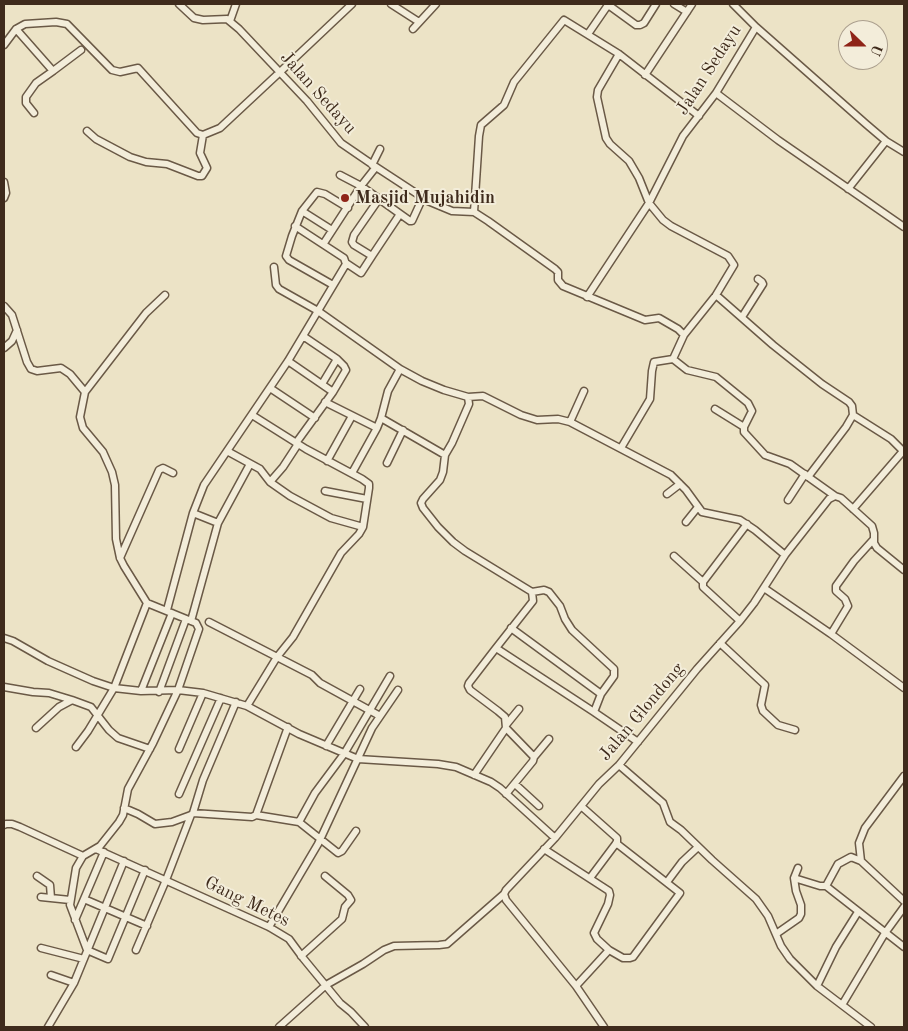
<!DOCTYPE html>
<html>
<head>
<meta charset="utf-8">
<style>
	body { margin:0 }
	#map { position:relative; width:908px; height:1031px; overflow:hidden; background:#ece3c6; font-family:"Old Standard TT",serif }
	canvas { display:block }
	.frame { position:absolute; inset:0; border:5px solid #3f2b1c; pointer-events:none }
	.north { position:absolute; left:838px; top:20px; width:50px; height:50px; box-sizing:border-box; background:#f3edda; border:1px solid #ab9f8e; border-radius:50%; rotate:112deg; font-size:14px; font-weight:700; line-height:20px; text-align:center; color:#3f2b1c }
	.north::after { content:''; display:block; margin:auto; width:18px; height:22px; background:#8f2418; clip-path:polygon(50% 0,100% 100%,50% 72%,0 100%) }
</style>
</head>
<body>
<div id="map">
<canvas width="908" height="1031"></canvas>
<div class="frame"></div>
<div class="north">U</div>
</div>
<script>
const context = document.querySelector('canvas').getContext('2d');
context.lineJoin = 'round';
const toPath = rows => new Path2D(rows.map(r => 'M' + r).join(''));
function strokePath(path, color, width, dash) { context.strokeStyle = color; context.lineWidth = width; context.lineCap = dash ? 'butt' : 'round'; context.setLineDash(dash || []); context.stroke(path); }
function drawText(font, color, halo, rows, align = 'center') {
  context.font = font + ' "Old Standard TT",serif'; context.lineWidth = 4; context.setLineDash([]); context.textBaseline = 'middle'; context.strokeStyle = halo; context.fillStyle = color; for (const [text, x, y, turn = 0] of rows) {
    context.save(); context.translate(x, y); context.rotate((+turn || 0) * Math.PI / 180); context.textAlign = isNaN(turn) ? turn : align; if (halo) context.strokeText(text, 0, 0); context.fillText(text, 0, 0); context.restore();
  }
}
const minor = toPath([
	[179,4,194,18,203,20,227,19,239,29,307,101,341,143,376,167,428,201,452,211,474,212,488,221,555,269,558,272,558,280,563,286,645,320,659,318,678,329,684,335],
	[391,4,419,22],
	[607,4,636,25,640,25,644,23,656,4],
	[674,4,687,12],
	[733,4,756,27],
	[230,21,236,4],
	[16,29,53,71,36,83,26,97,26,103,34,113],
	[413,29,436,4],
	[588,34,608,5],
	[4,45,16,29,25,24,56,22,67,24,112,70,120,72,138,68,197,133,203,135,220,128,280,72,352,4],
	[619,54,598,90,597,97,606,138,610,144,629,161,639,178,649,203,663,220,671,226,728,256,734,265,716,295,684,335,673,359,687,370,716,377,748,403,752,411,744,427,744,432,765,455,790,464,835,496,841,498,872,526,874,533,874,543,877,548,904,570],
	[53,71,81,50],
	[645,75,692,4],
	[716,93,778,140,904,227],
	[87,131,96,139,130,157,146,162,167,164,198,176,202,176,207,168,200,153,203,135],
	[372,165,380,149],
	[340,175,361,186,410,221,412,221,423,197],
	[4,182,6,193,4,198],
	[848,189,886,141],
	[379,199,354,235,352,242,354,245,372,256,400,214],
	[302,211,332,230],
	[474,212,479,136,481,125,504,105,514,82,564,20,619,54,699,116],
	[324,243,361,186,376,167],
	[346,263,361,273,372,256],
	[274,267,276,285,279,289,318,311,400,369,422,381,444,390,468,397,483,396,521,415,537,420,558,419,570,422,671,475,686,490,702,512,740,520,755,530,785,555],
	[333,285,289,260,286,256,292,236,302,211,317,192,325,194,348,208],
	[716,295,773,345,822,384,849,402,852,406,853,415,846,427,808,477],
	[587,297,649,203,683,136,716,93,756,27,866,124,886,141,904,152],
	[4,306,12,315,27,362,31,369,37,371,61,368,70,374,85,392],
	[742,317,763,284,762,282,758,279],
	[4,348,12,341,17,330],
	[288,361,333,392],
	[322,384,337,359],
	[270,388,315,418],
	[468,397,469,404,452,443,445,455,443,472,440,480,423,499,421,503,423,508,438,527,453,542,465,551,532,592,544,590,549,592,560,606,565,619,572,630,614,669,614,676,601,694,594,712,638,742],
	[325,402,377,428],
	[715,409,744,427],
	[853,415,891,439,903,451],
	[381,418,388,391,400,369],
	[570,422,584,391],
	[296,443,333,392,346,370,344,366,337,359,303,336],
	[621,448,650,399,652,371,654,362,673,359],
	[227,451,260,469,270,482,290,496,331,518,363,527],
	[327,461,352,416],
	[387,463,403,430],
	[352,473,377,428,381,418,445,455],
	[270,482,283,467,298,444],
	[325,491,367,499],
	[667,494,680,484],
	[788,500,805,474],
	[853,509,904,450],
	[193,513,218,523],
	[686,522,698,507],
	[674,556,703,582,703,587,740,621],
	[120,558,159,470,163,468,173,473],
	[703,582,747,524],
	[764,588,831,634,904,688],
	[147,603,114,688,141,691,178,690,203,693,247,706,299,734,358,759,438,764,456,767,491,782,500,788,555,838],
	[167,610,193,513,204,485,288,361,346,264,344,258,295,226],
	[191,621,218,523,250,464],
	[209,622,312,675,320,683,380,716],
	[511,628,601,694],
	[831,634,848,606,845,599,836,591,836,586,854,561,873,540],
	[4,638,13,641,48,661,93,681,114,688,88,731,76,747],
	[720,643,765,685,761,705,763,711,778,725,795,730],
	[496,648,533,601,532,592],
	[4,687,33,692,49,693,72,700],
	[141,691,172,613],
	[159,692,186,619],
	[247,706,277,657,293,637,341,553,359,534,363,527,369,488,369,484,362,479,306,449,252,415],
	[506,725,519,709],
	[36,728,59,707,72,700,91,707,109,730,118,738,150,749],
	[326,746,360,689],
	[179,749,203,693],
	[534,757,549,739],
	[619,765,663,803,670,822,681,830,712,860,756,899,768,916,781,946,790,959,817,986,871,1027],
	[474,775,506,728],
	[904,776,865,828,859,843,861,861,904,901],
	[515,784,539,806],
	[179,794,221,698],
	[506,794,533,761,534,757,506,728,505,717,498,711,470,690,468,686,469,683,496,648,594,712],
	[581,806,617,838,617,842,590,878],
	[124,808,138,814,155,824,172,822,191,815],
	[193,813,203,780,236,702],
	[256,815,299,822],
	[4,825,6,824,12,824,20,827,83,856],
	[356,831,342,851,338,853,299,822,315,793,344,754,390,676],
	[96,849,269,927,289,939,303,958,340,1003,351,1012,365,1027],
	[544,849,609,891,610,895,608,904,594,933,597,939,609,950],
	[145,870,108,959,87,950,70,905,76,868,83,856,100,846,119,822,123,815,128,789,153,743,178,690,199,629,196,623,147,603,124,566,120,558,116,539,115,485,112,472,103,452,83,428,80,417,85,392,146,313,165,295],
	[37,876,50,885,51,898],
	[794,878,820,886,826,886,904,947],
	[667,882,682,862,698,847],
	[826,886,838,864,851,857,861,861],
	[41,897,70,900],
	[84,899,147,926],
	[75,920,104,852],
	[269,927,318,844,372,728,398,690],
	[776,934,799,918,801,914,801,905,796,891,794,878,798,868],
	[41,948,84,959],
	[136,950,166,880,191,815,193,813,252,817,256,815,288,727],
	[301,956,342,919,345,907,351,900,348,895,325,876],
	[51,975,74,983],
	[576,986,609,950,623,958,630,958,633,957,680,893,616,843],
	[817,986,836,947,858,912],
	[842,1005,885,933,904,907],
	[48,1027,74,983,124,861],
	[279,1027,326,985,363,964,384,950,394,946,439,945,447,944,504,894],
	[604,1027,576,986,506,900,504,894,506,890,555,838,599,784,619,765,697,669,740,621,754,603,785,555,829,499,835,496]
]);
const markers = [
	[345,198,5,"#8f2418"]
];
const streetNames = [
	["Jalan Sedayu",709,70,-57],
	["Jalan Sedayu",318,93,48],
	["Jalan Glondong",642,712,-50],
	["Gang Metes",247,902,26]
];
const poiNames = [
	["Masjid Mujahidin",355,198]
];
strokePath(minor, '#6a5946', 9);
strokePath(minor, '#f3edda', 6);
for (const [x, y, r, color] of markers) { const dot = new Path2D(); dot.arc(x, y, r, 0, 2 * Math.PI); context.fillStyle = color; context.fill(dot); strokePath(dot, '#f3edda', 2); }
drawText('18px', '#3f2b1c', '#f3edda', streetNames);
drawText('bold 18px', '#3f2b1c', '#f3edda', poiNames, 'left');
</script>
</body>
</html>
